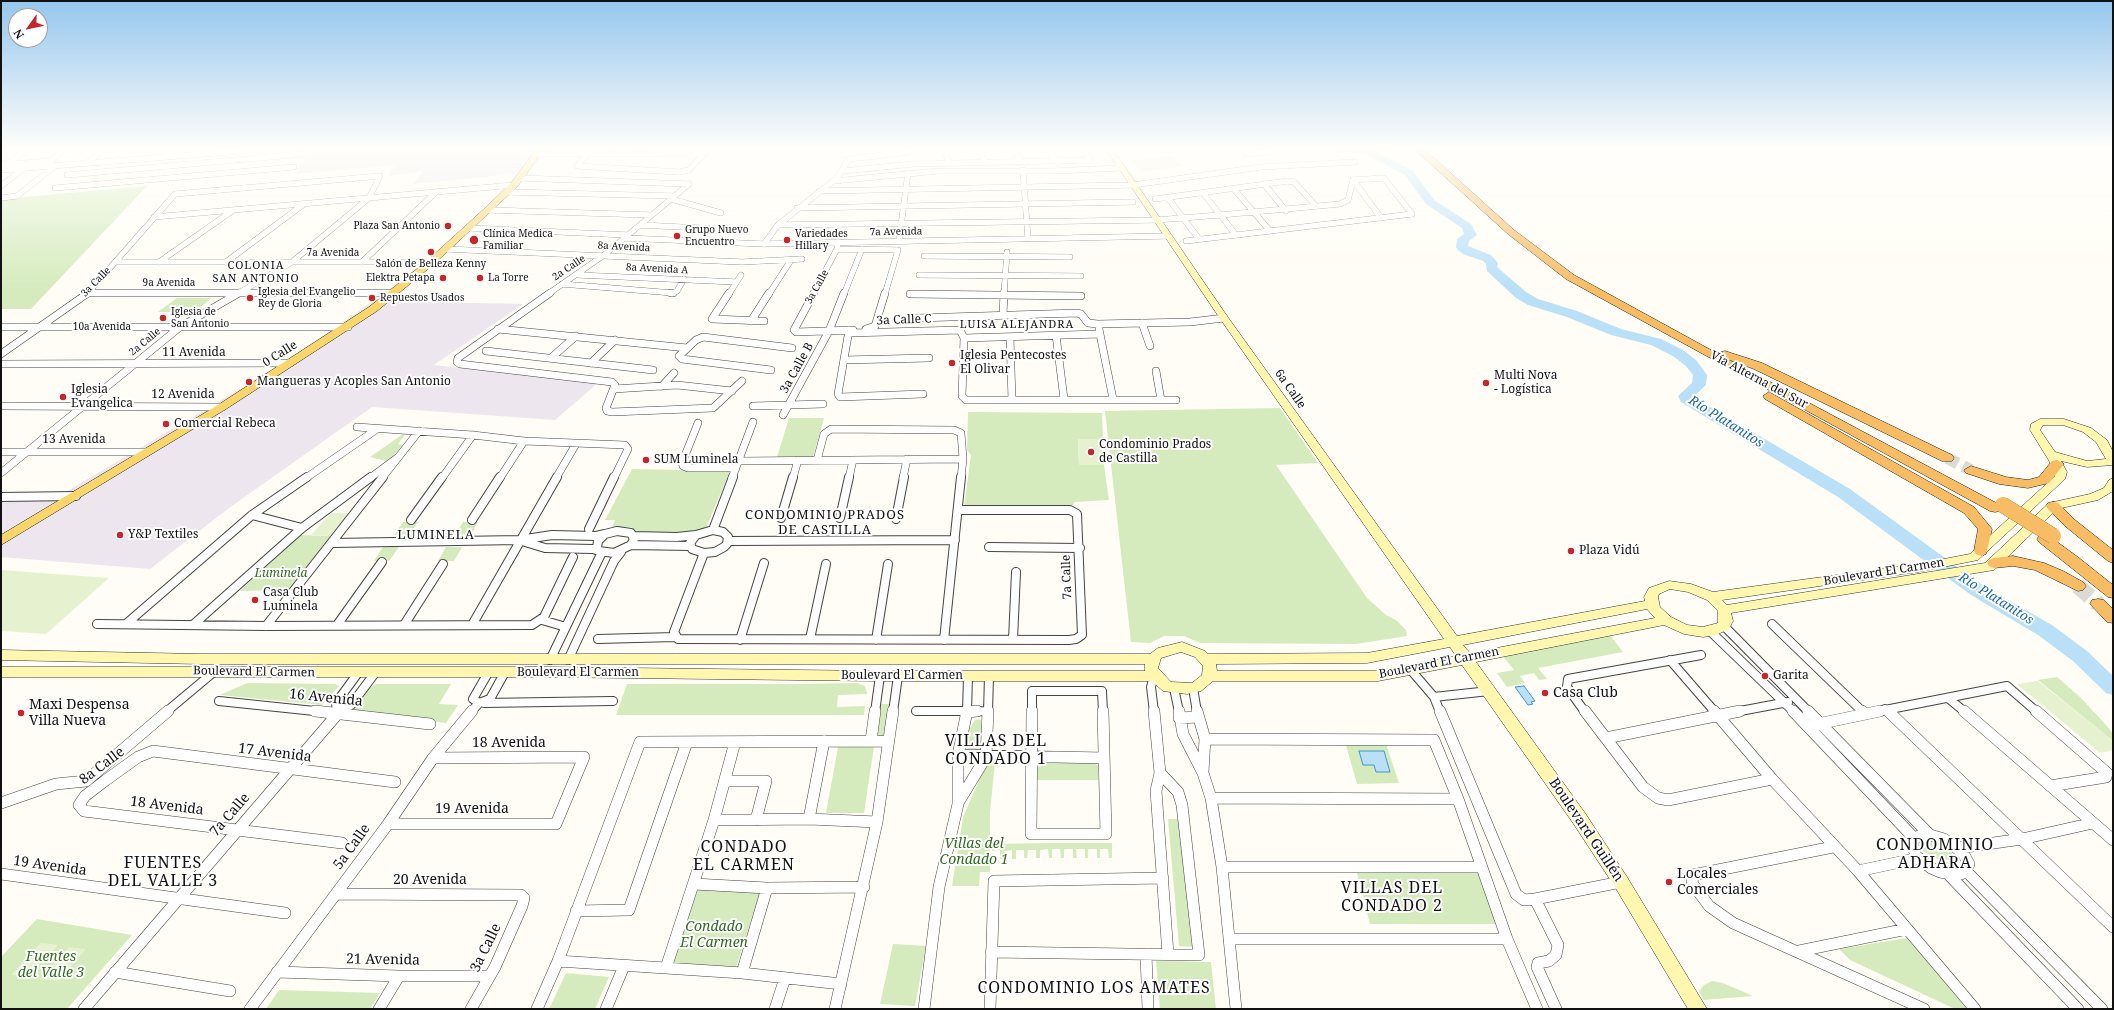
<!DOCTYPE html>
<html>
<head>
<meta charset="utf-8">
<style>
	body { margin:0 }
	#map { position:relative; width:2114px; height:1010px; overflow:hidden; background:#fffdf5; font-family:"Noto Serif",serif }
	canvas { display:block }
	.frame { position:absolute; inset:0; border:2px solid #111; pointer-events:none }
	.north { position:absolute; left:8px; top:8px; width:40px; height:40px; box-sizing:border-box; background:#fff; border:1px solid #a0a0a0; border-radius:50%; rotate:237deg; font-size:11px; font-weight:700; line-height:16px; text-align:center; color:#111 }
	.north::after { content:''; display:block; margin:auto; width:14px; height:18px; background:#c4262e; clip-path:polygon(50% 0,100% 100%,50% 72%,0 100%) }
</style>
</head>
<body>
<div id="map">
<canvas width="2114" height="1010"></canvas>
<div class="frame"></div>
<div class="north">N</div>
</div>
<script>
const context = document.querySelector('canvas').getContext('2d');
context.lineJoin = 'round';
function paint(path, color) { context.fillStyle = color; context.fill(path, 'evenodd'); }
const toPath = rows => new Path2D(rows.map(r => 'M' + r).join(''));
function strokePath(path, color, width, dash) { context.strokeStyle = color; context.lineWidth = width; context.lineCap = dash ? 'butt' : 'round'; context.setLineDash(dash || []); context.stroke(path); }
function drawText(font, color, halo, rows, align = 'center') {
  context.font = font + ' "Noto Serif",serif'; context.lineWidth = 4; context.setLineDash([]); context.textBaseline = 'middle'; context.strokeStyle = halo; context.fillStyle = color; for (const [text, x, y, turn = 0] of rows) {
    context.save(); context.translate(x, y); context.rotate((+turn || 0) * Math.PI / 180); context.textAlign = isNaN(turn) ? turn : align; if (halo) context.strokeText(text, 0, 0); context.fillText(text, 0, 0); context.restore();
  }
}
const industrial = toPath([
	[312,148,534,148,515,174,413,184,423,171,389,176,390,171,397,165,295,174],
	[373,301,523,304,434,365,598,383,555,420,372,407,229,508,150,569,1,557,1,501,52,500,289,360]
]);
const green = toPath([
	[147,186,31,309,1,309,1,199],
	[177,298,212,298,194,312,158,312],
	[1280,408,1318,463,1276,465,1367,598,1386,615,1396,620,1406,630,1407,636,1356,644,1200,643,1184,636,1164,636,1150,643,1131,642,1105,411],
	[968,412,1102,413,1103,439,1078,439,1079,465,1104,465,1109,500,1075,502,1071,507,964,507,971,455,967,450],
	[789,418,824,418,813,457,777,457],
	[403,434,405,435,398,444,403,445,396,453,386,461,370,457],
	[632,469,730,471,706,528,695,532,637,532,631,527,612,527,615,520,605,520],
	[403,522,418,522,409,535,394,535],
	[463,522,478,522,471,535,455,535],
	[300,535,331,536,288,590,240,591],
	[383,547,399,547,389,561,374,561],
	[446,547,462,547,454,561,438,561],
	[1609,634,1623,652,1538,668,1547,679,1539,680,1534,673,1520,676,1525,683,1507,687,1497,673,1514,670,1501,654],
	[2057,677,2080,697,2107,726,2113,734,2113,741,2038,680],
	[247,683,336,684,339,686,322,705,220,695],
	[857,683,865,686,867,694,838,695,837,707,865,706,864,715,616,715,627,684,797,684],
	[376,684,451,684,439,704,458,705,446,723,353,711,366,690],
	[876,704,894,704,889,741,871,741],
	[978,719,981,720,981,749,978,751,966,750,969,730,975,720],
	[1385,741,1399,783,1357,784,1345,742],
	[874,746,864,813,826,813,838,747],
	[987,762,995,762,990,812,990,872,980,872,979,886,952,886,963,817],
	[1094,762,1098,766,1098,780,1037,780,1037,768,1043,763],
	[1168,819,1180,819,1192,947,1179,946],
	[1933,836,1952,851,1952,858,1949,860,1939,860,1923,851,1918,840],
	[1052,843,1112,843,1112,858,1109,858,1108,849,1100,849,1100,858,1097,858,1097,849,1088,849,1088,858,1085,858,1085,849,1076,849,1077,858,1073,858,1073,849,1064,849,1064,858,1061,858,1060,849,1052,849,1052,858,1049,858,1048,849,1040,850,1040,845,1040,858,1036,858,1036,850,1028,850,1027,858,1024,858,1024,850,1016,850,1016,859,1012,859,1012,850,1004,851,1004,859,1000,859,1000,850,992,851,992,844],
	[1356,869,1479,869,1498,924,1370,924],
	[698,888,760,892,736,968,671,963],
	[37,919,132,935,67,1009,1,1009,1,957],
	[1907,938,1967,1007,1965,1009,1955,1009,1850,960,1839,949],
	[893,944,926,946,915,1006,880,1004],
	[1156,961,1211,962,1216,1009,1160,1009],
	[566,973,609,977,595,1009,549,1009],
	[1712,981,1723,983,1753,996,1703,1000,1699,991,1704,985],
	[279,990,380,993,370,1009,266,1009]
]);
const pitch = toPath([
	[1171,156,1182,166,1142,172,1131,161],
	[1078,439,1103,439,1104,465,1079,465],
	[331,513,349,513,331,536,311,535],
	[1,570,109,578,46,634,1,631],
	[2038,681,2113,741,2113,750,2100,753,2017,684],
	[41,943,58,945,29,977,11,975],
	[69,947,86,949,58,981,40,979]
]);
const water = toPath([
	[1524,686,1535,701,1531,702,1533,704,1528,705,1515,687,1524,686],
	[1359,751,1384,751,1390,772,1376,772,1374,765,1363,765,1359,751]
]);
const river = toPath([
	[1329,148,1370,148,1413,171,1434,200,1471,224,1477,235,1469,241,1468,246,1491,255,1498,263,1497,267,1526,292,1538,299,1577,311,1621,329,1661,339,1683,350,1696,360,1707,375,1706,385,1693,397,1850,489,1985,587,2052,625,2087,651,2113,676,2113,695,2106,693,2073,661,2038,635,1971,595,1838,497,1681,402,1678,396,1692,383,1693,375,1686,366,1673,356,1651,345,1611,335,1567,317,1528,305,1516,298,1487,271,1486,264,1483,261,1463,254,1458,250,1456,247,1457,239,1464,234,1462,228,1426,204,1405,175,1363,153,1338,153,1329,148]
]);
const trunkTunnelFar1 = toPath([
	[1947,458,1971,470]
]);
const trunkTunnel = toPath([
	[2078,586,2098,604]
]);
const minorFar3 = toPath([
	[943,148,949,162],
	[978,148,985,162],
	[1014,148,1021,162],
	[1048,148,1057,162],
	[590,151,577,166,679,172,689,170,709,148],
	[538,154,705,153],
	[1247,154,1272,151],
	[169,155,175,148],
	[90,161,104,148],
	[8,164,28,148],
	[48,164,65,148],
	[1,165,50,161],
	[1,170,280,148],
	[1023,170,1028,239],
	[843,171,913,164,1090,160,1083,148],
	[67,175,303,154],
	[519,178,689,184],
	[1353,180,1384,178,1412,214],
	[1353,180,1381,218],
	[834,181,938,171,1053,171,1121,168],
	[1264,184,1286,211],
	[1,186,23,169],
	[55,188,294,167],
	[1234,189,1270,231],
	[819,191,1133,185,1261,167,1355,162],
	[506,192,675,196],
	[1203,193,1236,235],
	[1,198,17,196,55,166],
	[1168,198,1199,239],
	[671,199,721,213],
	[1155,199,1288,181,1294,182,1316,206],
	[797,208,1133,202],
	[488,210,651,215],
	[154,217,514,185],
	[640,225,742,230],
	[778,225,1156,220,1220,215,1340,204,1348,200,1353,180],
	[468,228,628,235],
	[625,238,764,244,1168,236],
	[899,241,908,173],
	[1186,241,1412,214],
	[764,244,778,225,837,178,849,159,909,152],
	[445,249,742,262,802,259],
	[837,249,898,250,885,294],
	[924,256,1070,257],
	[116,262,431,262],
	[159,262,232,211],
	[226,262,304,204],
	[362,262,436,192],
	[578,275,736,282],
	[919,275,1081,276],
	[562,284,673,293,677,291,684,279],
	[88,293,394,293],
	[87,294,175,194,380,176,369,198,292,262,237,294],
	[548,294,604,255,689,184],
	[729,294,741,275],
	[769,294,791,260],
	[813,294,837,249,838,242],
	[844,294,862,249],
	[1004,294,1007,252]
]);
const minorFar2 = toPath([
	[88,293,394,293],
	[550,293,458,358,457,362,460,364,612,382,615,385,606,408,607,411,612,412,713,408,742,381],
	[671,293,673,293],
	[729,293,712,319,764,321],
	[814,293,794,330,796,332,853,330],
	[910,294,1081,296],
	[1003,315,1004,293],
	[918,318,1077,313,1081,314,1088,323,1098,324,1190,322,1224,318],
	[751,321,769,293],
	[1142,323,1150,346],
	[1,327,348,327],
	[498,329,687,348],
	[866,329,875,326,885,293],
	[1099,329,1113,399],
	[849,330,838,394,840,397,923,394],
	[849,333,960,330,964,338,962,396,966,400,1176,400],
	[1056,335,1064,399],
	[1010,337,1012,400],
	[964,338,1100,334],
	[486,351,653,370],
	[1,354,88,293],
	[551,358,576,336],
	[844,360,929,358],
	[591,363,615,340],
	[1,364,290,363],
	[771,370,682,359,679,356,696,340,703,337,792,348],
	[1156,371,1161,400],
	[662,386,674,373],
	[614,389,677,385,732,391],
	[1,406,222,407],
	[753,406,823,404],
	[783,415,829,331,844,293],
	[698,423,682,463,683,466,688,468,736,468],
	[357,427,473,435,524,441,625,445,628,449,614,478],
	[1,452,147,452],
	[817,460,824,434,831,429,954,430,961,433,963,459,961,478],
	[739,461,963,459],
	[1,473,180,327,239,293],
	[306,478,377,429],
	[370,478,397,458],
	[382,478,419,431],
	[442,478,473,435],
	[500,478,524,441],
	[556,478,576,444],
	[732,478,753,422],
	[793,478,798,460],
	[849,478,853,460],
	[903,478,907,459]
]);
const minorFar1 = toPath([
	[1,497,76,496],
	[252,515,302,528],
	[781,518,793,477],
	[840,518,849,477],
	[896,519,904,477],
	[411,520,442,477],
	[472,520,500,477],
	[589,529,614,477],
	[713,530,733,477],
	[713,530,723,532,728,537,727,544,724,547,715,552,704,553,692,549,690,543,696,535,713,530],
	[617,531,631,533,634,539,631,545,614,553,599,551,597,548,598,541,605,534,617,531],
	[634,536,677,537,696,535],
	[522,541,545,548,593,549,599,551],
	[728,541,955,540],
	[332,543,519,540,552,535,596,536,605,534],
	[631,545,690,546],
	[989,547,1080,548],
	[704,553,674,632,678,639,1069,640,1076,639,1082,635,1077,514,1070,510,959,510],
	[542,620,566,627],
	[97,624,266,626,532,625,544,617,573,557],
	[126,624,252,515,307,477],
	[194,624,302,528,371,477],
	[1772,624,1863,712],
	[337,625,382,562],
	[404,625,443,564],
	[472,625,557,477],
	[266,626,383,477],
	[1724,626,1809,712],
	[1711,632,1794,712],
	[598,639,675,637],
	[810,639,826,564],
	[740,640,764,563],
	[876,640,888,564],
	[944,640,961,477],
	[1013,640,1016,572],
	[550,660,602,552],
	[568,660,614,561,621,552],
	[1670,660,1715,712],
	[1410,669,1434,697,1440,712],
	[1174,688,1179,712],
	[1193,688,1197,712],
	[1434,697,1489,691],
	[1948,698,1965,712],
	[219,701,324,712],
	[479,703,473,699,488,673],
	[484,703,613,701],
	[1885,709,1889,712],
	[916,711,967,711],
	[166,712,215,671],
	[337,712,336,703,358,673],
	[338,712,351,705,375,673],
	[471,712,479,703,490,699,505,672],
	[875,712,880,676],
	[893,712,898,676],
	[967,712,986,711],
	[967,712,968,676],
	[988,712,989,676],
	[1032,712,1032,691,1102,691,1103,712],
	[1154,712,1151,687,1154,676],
	[1585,712,1567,687,1568,679,1701,655],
	[1735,712,1788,702],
	[1875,712,2007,686,2037,712]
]);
const minor = toPath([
	[315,711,430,724],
	[337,711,337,713],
	[1032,711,1031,834,1106,834,1103,711],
	[1154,711,1160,773,1156,791,1168,954],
	[1179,711,1183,734,1203,773,1211,798,1222,867,1236,1009],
	[1197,711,1205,739,1203,772],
	[1440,711,1516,894,1524,900,1535,899],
	[1585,711,1643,787,1658,798,1668,800,1772,779],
	[1714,711,1772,779,1858,871,1975,1009],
	[1793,711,1914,838],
	[1808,711,1930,835],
	[1862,711,1864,713],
	[1888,711,2113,927],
	[1964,711,2113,840],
	[2036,711,2107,773,2106,777,2050,786],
	[967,712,977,711],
	[1179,718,1198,717],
	[1808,726,1880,711],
	[1606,738,1740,711],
	[1205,739,1434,740,1458,799,1507,939,1537,1009],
	[871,741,875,711],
	[958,755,1104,758],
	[725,781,766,781,756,820],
	[1211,798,1458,799],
	[1,803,56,784,86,781,168,711],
	[958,803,986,757,988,711],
	[809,819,824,741],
	[714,820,809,819,877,822],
	[388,824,556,824,584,757,433,758],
	[1930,835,1944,839,1963,853,1969,864,1964,873,1957,875,1940,872,1931,868,1916,856,1912,843,1914,839,1919,836,1930,835],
	[342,843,84,811,79,805,85,796,106,780,138,757,153,751,395,782],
	[1833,847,1693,875,1692,883,1709,906,1733,923,1924,1009],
	[1958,848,2022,839,2093,823],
	[1222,867,1481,867],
	[1858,871,1919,858],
	[1966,871,2102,1009],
	[1,874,285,913],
	[1948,874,2078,1009],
	[694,884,767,888,864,887],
	[336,894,521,895,524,898,522,906,495,967,471,1009],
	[576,911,629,910,687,742],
	[1230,939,1507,939],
	[1799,951,1907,929],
	[991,952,1199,955,1182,805,1178,792,1160,773],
	[1146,954,1148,1009],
	[558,961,742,973,841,984],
	[666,968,714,820,735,742],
	[115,972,230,991],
	[277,972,399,976,489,976],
	[742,973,767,888],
	[84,1009,340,711],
	[250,1009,388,824,433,758,472,711],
	[379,1009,399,976],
	[537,1009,558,961,640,742,889,741],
	[606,1009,624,966],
	[775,1009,785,978],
	[835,1009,877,822,893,711],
	[924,1009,939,887,958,804,958,755,967,711],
	[990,1009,994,881,1163,878],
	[1556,1009,1537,967,1538,963,1549,961,1556,955,1558,945,1535,899,1621,882]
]);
const secondary = toPath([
	[1105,148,1112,148,1227,316,1457,636,1645,601,1644,597,1649,588,1669,581,1691,584,1713,592,1918,564,1970,554,2055,476,2055,472,2048,459,2030,430,2031,424,2040,419,2064,419,2091,428,2107,440,2113,452,2113,465,2087,467,2061,461,2067,472,2065,479,1978,560,1918,572,1722,600,1727,605,1985,563,2049,503,2090,494,2104,488,2109,480,2113,478,2113,491,2098,500,2057,509,1994,570,1731,613,1733,621,1729,629,1716,635,1703,637,1684,634,1664,625,1476,662,1585,813,1627,877,1707,1009,1688,1009,1615,887,1573,823,1462,665,1378,681,1213,681,1201,691,1187,694,1163,691,1152,681,880,681,544,677,1,677,1,667,544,667,880,671,1145,671,1145,664,201,664,1,660,1,650,201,654,1150,654,1158,648,1182,642,1205,651,1208,654,1367,653,1444,639,1221,320,1105,148],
	[2043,425,2063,425,2083,432,2096,442,2106,459,2087,461,2055,452,2040,430,2043,425],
	[1670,589,1688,592,1707,600,1718,611,1718,623,1703,627,1687,625,1671,617,1660,607,1658,597,1659,594,1670,589],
	[1647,609,1655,618,1470,653,1463,645,1647,609],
	[1450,647,1456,656,1378,671,1217,671,1216,664,1367,663,1450,647],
	[1181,652,1195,657,1203,666,1202,675,1192,683,1171,682,1158,668,1161,658,1181,652]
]);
const primary = toPath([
	[537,148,545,148,517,187,434,264,377,311,226,409,1,545,1,535,218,405,369,307,428,260,485,208,511,183,537,148]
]);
const trunk = toPath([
	[1413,148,1423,148,1514,230,1574,275,1720,355,1721,352,1725,351,1762,363,1952,455,1954,458,1952,461,1942,461,1754,369,1727,359,2000,505,2002,508,2000,511,1995,512,1990,511,1566,279,1508,234,1413,148],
	[1769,392,1974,507,1992,529,1986,554,1981,556,1976,554,1974,551,1978,529,1964,513,1765,399,1763,396,1769,392],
	[2057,460,2064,464,2049,483,2028,488,1999,484,1966,473,1964,470,1971,466,2006,477,2028,480,2039,477,2052,461,2057,460],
	[2053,502,2058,503,2075,520,2113,550,2113,563,2108,561,2065,526,2048,509,2046,506,2048,503,2053,502],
	[2044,534,2049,536,2079,558,2113,585,2113,598,2108,597,2039,542,2037,539,2039,536,2044,534],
	[2013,556,2044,563,2063,571,2083,582,2086,586,2083,590,2078,591,2035,570,2013,566,1994,568,1989,566,1987,563,1989,560,1994,558,2013,556],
	[2098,599,2104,600,2113,609,2113,623,2107,622,2090,604,2092,600,2098,599]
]);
const trunkBridge = toPath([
	[2003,505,2053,536]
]);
const markers = [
	[448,226,4,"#c4262e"],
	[677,236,4,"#c4262e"],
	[474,240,5,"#c4262e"],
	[787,240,4,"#c4262e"],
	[431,252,4,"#c4262e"],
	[443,278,4,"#c4262e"],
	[480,278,4,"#c4262e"],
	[250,298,4,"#c4262e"],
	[372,298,4,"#c4262e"],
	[163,318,4,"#c4262e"],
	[952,363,4,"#c4262e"],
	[249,382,4,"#c4262e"],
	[1486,383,4,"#c4262e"],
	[63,397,4,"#c4262e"],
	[166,424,4,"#c4262e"],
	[1091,452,4,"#c4262e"],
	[646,460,4,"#c4262e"],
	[120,535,4,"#c4262e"],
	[1571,551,4,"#c4262e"],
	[255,600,4,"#c4262e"],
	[1765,676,4,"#c4262e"],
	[1545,693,4,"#c4262e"],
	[21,713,4,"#c4262e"],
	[1669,882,4,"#c4262e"]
];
const farPoinames = [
	["Plaza San Antonio",440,226,"right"],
	["Grupo Nuevo",685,230],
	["Encuentro",685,242],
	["Clínica Medica",483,234],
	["Familiar",483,246],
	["Variedades",795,234],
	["Hillary",795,246],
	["Salón de Belleza Kenny",431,264,"center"],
	["Elektra Petapa",435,278,"right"],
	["La Torre",488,278],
	["Iglesia del Evangelio",258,292],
	["Rey de Gloria",258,304],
	["Repuestos Usados",380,298],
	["Iglesia de",171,312],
	["San Antonio",171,324]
];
const farStreetnames = [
	["7a Avenida",896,232,-1],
	["8a Avenida",624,247,3],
	["7a Avenida",333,253],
	["2a Calle",569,268,-34],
	["8a Avenida A",657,269,3],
	["3a Calle",96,282,-45],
	["9a Avenida",169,283],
	["3a Calle",817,287,-61],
	["10a Avenida",102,327],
	["2a Calle",145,342,-40]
];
const farNeighbourhoodnames = [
	["COLONIA",256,266],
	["SAN ANTONIO",256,279],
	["LUISA ALEJANDRA",1017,325]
];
const streetNames = [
	["3a Calle C",904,320,-2],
	["11 Avenida",194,353],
	["0 Calle",280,354,-32],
	["3a Calle B",797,368,-61],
	["Vía Alterna del Sur",1759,380,28],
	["6a Calle",1290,389,55],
	["12 Avenida",183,395],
	["13 Avenida",74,440],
	["Boulevard El Carmen",1884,572,-9],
	["7a Calle",1067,577,-92],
	["Boulevard El Carmen",1439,663,-11],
	["Boulevard El Carmen",254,672,1],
	["Boulevard El Carmen",578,673],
	["Boulevard El Carmen",902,676]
];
const poiNames = [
	["Iglesia Pentecostes",960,356],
	["El Olivar",960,370],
	["Multi Nova",1494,376],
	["- Logística",1494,390],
	["Mangueras y Acoples San Antonio",257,382],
	["Iglesia",71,390],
	["Evangelica",71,404],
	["Comercial Rebeca",174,424],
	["Condominio Prados",1099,445],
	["de Castilla",1099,459],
	["SUM Luminela",654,460],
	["Y&P Textiles",128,535],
	["Plaza Vidú",1579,551],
	["Casa Club",263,593],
	["Luminela",263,607],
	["Garita",1773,676]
];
const parkNames = [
	["Luminela",281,574]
];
const waterNames = [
	["Río Platanitos",1726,422,32],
	["Río Platanitos",1996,599,32]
];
const neighbourhoodNames = [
	["CONDOMINIO PRADOS",825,515],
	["DE CASTILLA",825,530],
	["LUMINELA",436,535]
];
const nearPoinames = [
	["Casa Club",1553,693],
	["Maxi Despensa",29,705],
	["Villa Nueva",29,721],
	["Locales",1677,874],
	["Comerciales",1677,890]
];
const nearStreetnames = [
	["16 Avenida",326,698,6],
	["18 Avenida",509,743],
	["17 Avenida",275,753,7],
	["8a Calle",102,766,-37],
	["18 Avenida",167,806,7],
	["19 Avenida",472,809],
	["7a Calle",230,815,-49],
	["Boulevard Guillén",1586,830,56],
	["5a Calle",352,847,-54],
	["19 Avenida",50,866,8],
	["20 Avenida",430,880],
	["3a Calle",486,948,-64],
	["21 Avenida",383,960,1]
];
const nearParknames = [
	["Villas del",974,844],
	["Condado 1",974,860],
	["Condado",714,927],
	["El Carmen",714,943],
	["Fuentes",51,957],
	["del Valle 3",51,973]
];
const nearNeighbourhoodnames = [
	["VILLAS DEL",996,741],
	["CONDADO 1",996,759],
	["CONDOMINIO",1935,845],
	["ADHARA",1935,863],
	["CONDADO",744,847],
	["EL CARMEN",744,865],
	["FUENTES",163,863],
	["DEL VALLE 3",163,881],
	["VILLAS DEL",1392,888],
	["CONDADO 2",1392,906],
	["CONDOMINIO LOS AMATES",1094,988]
];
paint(industrial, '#eee6ef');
paint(green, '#d5ebbd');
paint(pitch, '#e6f2cf');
paint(water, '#b9e0f7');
strokePath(water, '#3f96cf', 1);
paint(river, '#b9e0f7');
strokePath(trunkTunnelFar1, '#dbdad3', 12, [12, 6]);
strokePath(trunkTunnel, '#dbdad3', 16, [16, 8]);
strokePath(minorFar3, '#444', 6);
strokePath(minorFar2, '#444', 8);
strokePath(minorFar1, '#444', 10);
strokePath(minor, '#444', 12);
strokePath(secondary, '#333', 1);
strokePath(primary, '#222', 1);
strokePath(trunk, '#222', 1);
strokePath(minorFar3, '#fff', 5.5);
strokePath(minorFar2, '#fff', 7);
strokePath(minorFar1, '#fff', 8);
strokePath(minor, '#fff', 11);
paint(secondary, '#fff6b0');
paint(primary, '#f9d66b');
paint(trunk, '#f7bc64');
strokePath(trunkBridge, '#222', 16, []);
strokePath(trunkBridge, '#f7bc64', 16);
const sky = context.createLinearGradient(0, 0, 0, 290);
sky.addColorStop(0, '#95c6ee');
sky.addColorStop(0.51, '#fffefa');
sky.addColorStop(1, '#fffefa00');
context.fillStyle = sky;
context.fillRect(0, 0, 2114, 290);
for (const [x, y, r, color] of markers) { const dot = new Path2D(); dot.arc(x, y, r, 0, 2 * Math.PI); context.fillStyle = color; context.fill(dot); strokePath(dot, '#fff', 1.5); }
drawText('10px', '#111', '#fff', farPoinames, 'left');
drawText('10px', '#111', '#fff', farStreetnames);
context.letterSpacing = '1px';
drawText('11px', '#111', '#fff', farNeighbourhoodnames);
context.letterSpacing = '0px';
drawText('12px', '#111', '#fff', streetNames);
drawText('12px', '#111', '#fff', poiNames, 'left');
drawText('italic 12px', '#2f6b1f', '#fff', parkNames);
drawText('italic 13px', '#1768a6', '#fff', waterNames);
context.letterSpacing = '1px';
drawText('13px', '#111', '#fff', neighbourhoodNames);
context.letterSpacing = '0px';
drawText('14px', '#111', '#fff', nearPoinames, 'left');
drawText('14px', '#111', '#fff', nearStreetnames);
drawText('italic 14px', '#2f6b1f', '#fff', nearParknames);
context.letterSpacing = '1px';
drawText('16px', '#111', '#fff', nearNeighbourhoodnames);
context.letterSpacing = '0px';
</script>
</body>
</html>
